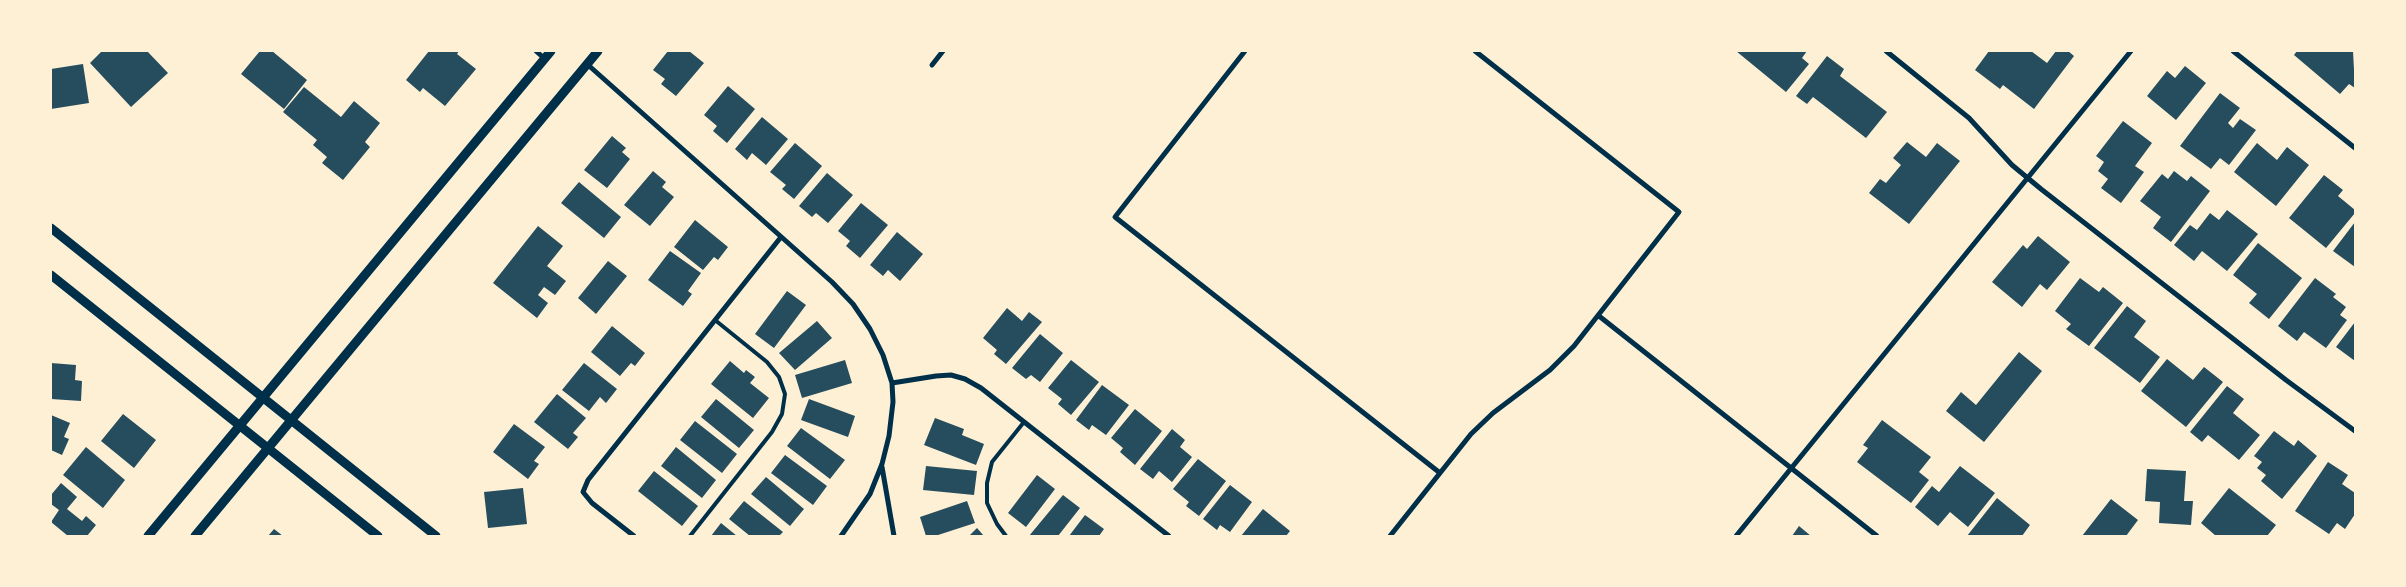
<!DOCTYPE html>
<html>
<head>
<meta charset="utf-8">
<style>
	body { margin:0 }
	#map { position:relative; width:2406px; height:587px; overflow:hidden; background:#fdf0d5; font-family:Ubuntu,sans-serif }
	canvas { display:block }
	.frame { position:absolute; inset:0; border:52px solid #fdf0d5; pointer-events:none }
</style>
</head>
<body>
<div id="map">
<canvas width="2406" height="587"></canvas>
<div class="frame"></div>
</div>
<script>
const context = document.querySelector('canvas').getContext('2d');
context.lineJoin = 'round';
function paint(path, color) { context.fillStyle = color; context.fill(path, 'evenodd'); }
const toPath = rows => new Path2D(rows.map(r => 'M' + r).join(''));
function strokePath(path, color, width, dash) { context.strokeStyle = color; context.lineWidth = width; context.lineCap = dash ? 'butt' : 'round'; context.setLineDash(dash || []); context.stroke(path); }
const building = toPath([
	[102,51,147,51,168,73,131,107,90,63],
	[260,51,272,51,307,80,284,109,241,74],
	[429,51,459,51,457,54,476,69,445,106,423,88,420,92,406,80],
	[668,51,689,51,704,63,676,96,661,84,665,79,653,70],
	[1736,51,1807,51,1802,58,1809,64,1786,92],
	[1989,51,2031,51,2047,63,2056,51,2068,51,2074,56,2034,109,2003,85,2000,89,1975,70],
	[2297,51,2353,51,2355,88,2349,84,2340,94,2294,55],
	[1827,56,1844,69,1840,76,1887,112,1866,138,1813,97,1807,104,1796,96],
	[83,64,89,103,51,109,51,69],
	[2185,66,2206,83,2176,120,2147,96,2167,71,2175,78],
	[728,86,755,109,727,143,713,131,717,126,704,115],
	[304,87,341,117,354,101,380,123,365,142,370,147,343,180,322,163,327,157,313,145,317,140,283,112],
	[2220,93,2240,108,2228,123,2233,128,2240,119,2256,130,2229,165,2220,158,2211,169,2180,146],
	[762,117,788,139,766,165,752,153,747,160,735,149],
	[2123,121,2152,143,2135,166,2144,172,2121,203,2101,188,2108,179,2098,171,2104,162,2096,156],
	[612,136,626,148,622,152,630,159,607,188,584,170],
	[1907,142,1926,157,1937,143,1960,161,1909,224,1869,193,1880,179,1886,183,1901,165,1893,158],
	[795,143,822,166,794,199,782,189,786,185,770,172],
	[2257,143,2277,160,2287,147,2309,165,2276,206,2234,172],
	[653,171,666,182,662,187,674,197,650,226,624,205],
	[2174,171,2187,181,2191,176,2210,191,2171,242,2153,228,2161,217,2140,201,2162,174,2168,179],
	[827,173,853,195,828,223,816,213,812,217,799,206],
	[2324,175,2343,190,2338,196,2355,210,2355,213,2326,248,2289,218],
	[579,182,621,217,604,238,561,203],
	[861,203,888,225,860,258,846,246,850,241,838,231],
	[2227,210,2258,234,2227,271,2202,251,2194,261,2174,245,2190,225,2197,230,2210,213,2219,220],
	[695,220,728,247,718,260,714,257,703,270,674,247],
	[2355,222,2355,267,2333,251],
	[538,226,563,246,547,266,566,281,555,295,544,287,538,295,548,303,537,318,493,283],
	[897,232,923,254,900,281,888,270,883,276,870,265],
	[2038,236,2070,262,2047,290,2040,284,2022,307,1992,282,2023,245,2027,249],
	[2258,243,2302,278,2269,319,2249,303,2257,294,2233,275],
	[670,251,701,273,688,291,692,294,683,306,648,280],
	[608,261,627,276,596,314,578,298],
	[2080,278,2099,292,2103,287,2123,303,2089,346,2066,329,2071,324,2055,311],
	[2315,278,2336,294,2333,297,2346,307,2340,315,2347,320,2326,348,2304,332,2297,341,2278,326],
	[787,291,806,305,774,348,755,334],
	[2127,306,2146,321,2134,337,2160,357,2140,383,2094,348],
	[1007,308,1022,321,1029,312,1042,322,1006,364,994,354,997,350,983,338],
	[817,321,832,338,795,370,779,353],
	[2355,322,2355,361,2336,347],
	[612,326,645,353,635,366,631,363,620,376,591,352],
	[1040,334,1063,353,1040,382,1031,375,1026,379,1012,368],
	[2019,352,2042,371,1984,442,1946,411,1961,392,1976,405],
	[2167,359,2193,380,2204,367,2223,382,2186,427,2141,391],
	[845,360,852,383,802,398,795,375],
	[1071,360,1099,382,1071,415,1058,404,1062,399,1048,388],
	[730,361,744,373,746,370,755,377,750,383,769,398,753,418,711,384],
	[51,363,76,365,75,380,82,381,81,401,51,399],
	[584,363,617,389,606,403,600,397,589,411,562,390],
	[1102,385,1129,405,1106,435,1092,425,1089,430,1076,420],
	[2227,386,2244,399,2233,413,2260,435,2239,460,2208,435,2202,442,2190,432],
	[557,394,586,418,573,433,578,437,568,449,534,422],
	[716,399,754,430,739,448,701,417],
	[809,399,855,416,848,437,801,420],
	[1135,409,1162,431,1135,465,1120,452,1123,448,1111,438],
	[123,414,156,440,134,468,101,441],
	[51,415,70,423,64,437,69,439,62,455,51,450],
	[935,418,964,429,962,435,984,444,976,465,924,445],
	[1882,420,1931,457,1919,472,1929,480,1911,503,1857,462,1868,448,1863,445],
	[695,421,737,454,722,473,680,440],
	[514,424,545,447,534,461,539,464,528,479,493,452],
	[801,428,845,460,830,479,787,446],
	[1172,429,1185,440,1180,447,1192,457,1172,482,1159,471,1153,479,1140,469],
	[2274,431,2294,446,2298,440,2317,456,2282,499,2261,481,2266,475,2257,468,2262,462,2254,456],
	[86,447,125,480,103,508,63,475],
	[676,447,716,480,702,498,661,466],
	[785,455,827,486,813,505,771,473],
	[1198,459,1226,481,1199,516,1186,506,1189,502,1173,489],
	[2328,462,2348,475,2342,484,2355,493,2355,514,2345,529,2337,523,2329,534,2295,511],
	[926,466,977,471,974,495,923,490],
	[1960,466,1995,493,1968,527,1950,512,1938,526,1915,507,1932,486,1939,492],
	[2147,469,2186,471,2184,501,2193,501,2191,525,2159,523,2160,502,2145,501],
	[654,471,698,506,682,526,638,491],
	[1037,475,1055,489,1026,527,1008,513],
	[766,477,804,509,790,526,751,494],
	[61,483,77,497,67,509,82,521,86,516,96,525,87,536,68,536,51,522,59,510,51,504,51,495],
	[1230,485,1252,502,1230,532,1220,525,1217,530,1203,519],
	[523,488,527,524,488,528,484,492],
	[2229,488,2276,525,2267,536,2216,536,2201,523],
	[1063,495,1080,508,1058,536,1029,536],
	[1997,498,2030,525,2022,536,1967,536],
	[2111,499,2138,520,2126,536,2082,536],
	[744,501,783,532,779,536,750,536,729,519],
	[967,501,975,523,935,536,926,536,920,517],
	[1263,509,1290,531,1286,536,1241,536],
	[1085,515,1104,529,1099,536,1069,536],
	[721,523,737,536,711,536],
	[1799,526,1811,536,1792,536],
	[977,528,984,536,969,536],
	[274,529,283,536,268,536]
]);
const service = toPath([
	[690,536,772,432,782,414,785,394,779,377,767,362,715,320],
	[1006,536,997,524,987,503,987,483,992,462,1024,422]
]);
const minor = toPath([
	[536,51,545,59],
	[1245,51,1115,217,1440,473],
	[1886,51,1969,118,2012,165,2041,189,2286,380,2355,431],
	[2233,51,2355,148],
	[587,64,832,282,853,304,870,329,883,355,892,383,893,402,889,436,882,464,870,494,841,536],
	[932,65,943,51],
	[1599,316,1877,536],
	[892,383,936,376,951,375,965,379,981,388,1169,536],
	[882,467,894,536],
	[634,536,592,503,583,492,588,480,781,237],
	[1390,536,1471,434,1493,413,1550,370,1574,346,1679,212,1475,51],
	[1736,536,2131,51]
]);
const tertiary = toPath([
	[51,228,436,536],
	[51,275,378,536],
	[148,536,551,51],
	[195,536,598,51]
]);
paint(building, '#264d5e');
strokePath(service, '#003049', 4);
strokePath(minor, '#003049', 5);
strokePath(tertiary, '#003049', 9);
</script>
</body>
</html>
